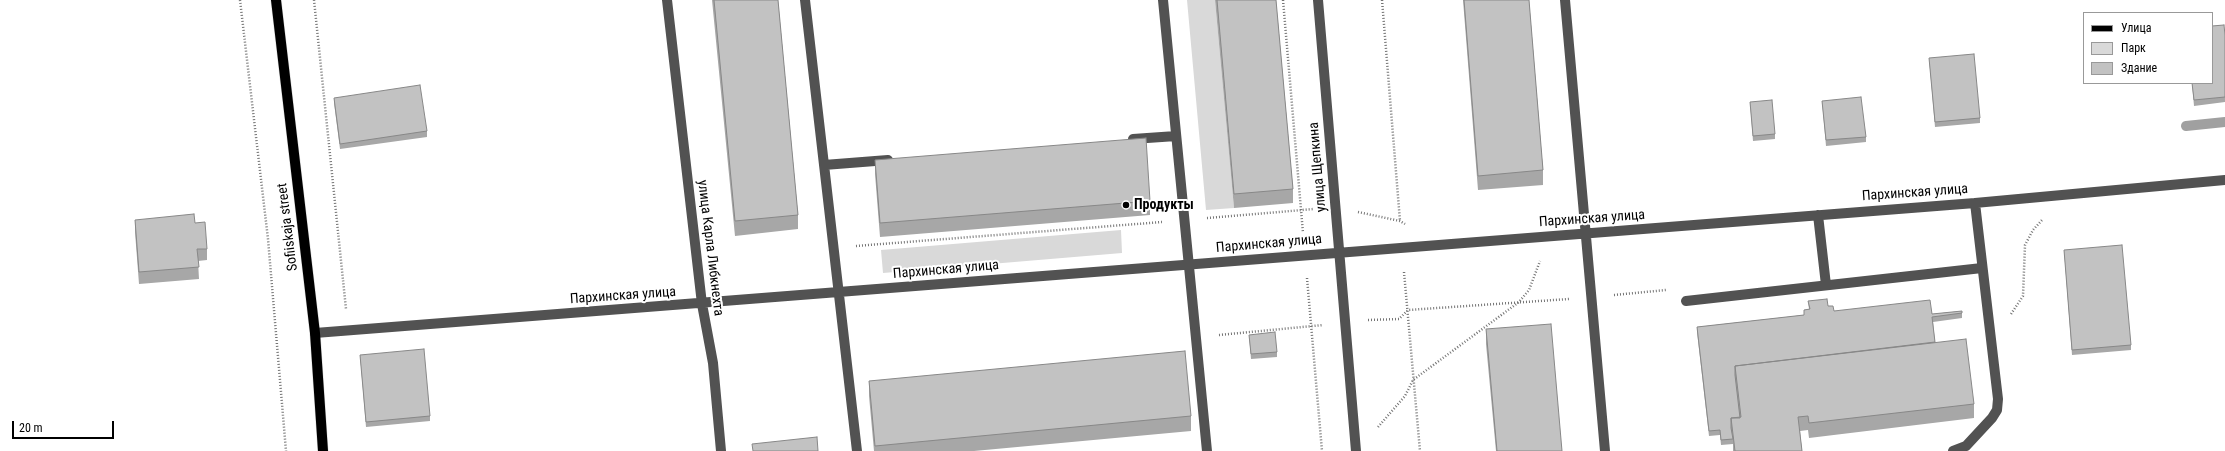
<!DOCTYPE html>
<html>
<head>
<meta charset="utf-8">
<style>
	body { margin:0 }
	#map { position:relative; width:2225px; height:451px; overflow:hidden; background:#fff; font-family:"Roboto Condensed",sans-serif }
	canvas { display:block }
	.legend { position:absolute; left:2083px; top:12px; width:130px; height:72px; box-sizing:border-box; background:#fff; border:1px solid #999; margin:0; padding:5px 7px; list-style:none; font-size:12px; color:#000 }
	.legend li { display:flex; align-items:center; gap:8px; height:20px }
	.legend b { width:20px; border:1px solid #999 }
	.scale { position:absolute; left:12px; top:421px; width:102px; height:18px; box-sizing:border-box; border:2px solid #000; border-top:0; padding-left:5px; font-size:12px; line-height:14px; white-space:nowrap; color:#000; -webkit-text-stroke:3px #fff; paint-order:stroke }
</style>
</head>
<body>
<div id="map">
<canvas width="2225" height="451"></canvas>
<ul class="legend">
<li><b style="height:5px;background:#000"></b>Улица</li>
<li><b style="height:11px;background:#d9d9d9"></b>Парк</li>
<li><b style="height:11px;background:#c2c2c2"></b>Здание</li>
</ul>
<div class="scale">20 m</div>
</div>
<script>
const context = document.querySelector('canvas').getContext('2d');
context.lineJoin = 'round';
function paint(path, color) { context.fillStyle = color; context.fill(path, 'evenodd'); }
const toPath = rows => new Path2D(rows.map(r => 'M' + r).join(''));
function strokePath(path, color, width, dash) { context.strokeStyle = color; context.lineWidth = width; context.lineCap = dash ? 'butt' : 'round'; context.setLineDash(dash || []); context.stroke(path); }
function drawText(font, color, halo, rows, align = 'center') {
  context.font = font + ' "Roboto Condensed",sans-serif'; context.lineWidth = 4; context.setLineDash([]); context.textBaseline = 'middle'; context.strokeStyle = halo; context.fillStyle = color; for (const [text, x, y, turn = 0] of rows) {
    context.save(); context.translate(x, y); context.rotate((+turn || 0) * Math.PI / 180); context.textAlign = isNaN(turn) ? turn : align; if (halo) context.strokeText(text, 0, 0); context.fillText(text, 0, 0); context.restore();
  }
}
const green = toPath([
	[1187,0,1215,0,1234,208,1206,210],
	[1121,230,1122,253,883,273,881,250]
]);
const stream = toPath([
	[2186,126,2225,122]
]);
const path = toPath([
	[240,0,268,239,286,451],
	[314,0,346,309],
	[1283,0,1303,233],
	[1382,0,1400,221],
	[1358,212,1400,221,1405,224],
	[1207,218,1314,209],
	[856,246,1162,222],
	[1404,272,1420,451],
	[1307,278,1322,451],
	[1614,295,1666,290],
	[2011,314,2023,296,2025,245,2033,230,2042,220],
	[1368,320,1399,319,1408,310,1569,299],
	[1219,335,1323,325],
	[1378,427,1405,396,1413,380,1519,302,1529,290,1540,261]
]);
const minor = toPath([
	[667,0,702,304,713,363,721,451],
	[805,0,857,451],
	[1163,0,1207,451],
	[1318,0,1356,451],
	[1565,0,1605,451],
	[1133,139,1176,136],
	[824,165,888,160],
	[1818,215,1826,285],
	[1686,301,1982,268],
	[315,333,1975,203,2225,180],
	[1953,451,1966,446,1992,418,1997,410,1998,399,1975,203]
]);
const major = toPath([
	[276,0,315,333,323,451]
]);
const wall = toPath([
	[712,0,778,0,798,215,798,229,735,236],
	[1215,0,1276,0,1293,189,1293,203,1234,208],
	[1463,0,1529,0,1543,170,1543,185,1478,190],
	[2225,35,2225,102,2194,106,2192,83,2212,83],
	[1929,58,1980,118,1980,123,1935,127],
	[334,98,427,131,427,137,340,149,334,103],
	[1822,101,1866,137,1866,142,1826,146],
	[1750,102,1775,134,1775,139,1753,141],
	[875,160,1150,201,1150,215,880,237,875,174],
	[135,220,195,223,207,249,207,260,198,261,199,279,139,284,135,232],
	[2064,250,2131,345,2131,350,2072,355],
	[1808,301,1828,306,1834,311,1932,314,1962,311,1962,318,1933,322,1935,342,1974,404,1974,418,1809,438,1808,430,1800,431,1802,451,1733,451,1733,444,1721,445,1720,435,1709,436,1697,332,1697,327,1804,315,1804,310,1809,309],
	[1486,329,1562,451,1496,451,1486,344],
	[1249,335,1277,352,1277,357,1251,359],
	[360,355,430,416,430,421,366,427],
	[869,381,1191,416,1191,431,974,451,874,451,869,396]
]);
const building = toPath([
	[714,0,778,0,798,215,735,221,714,0],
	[1217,0,1276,0,1293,189,1234,194,1217,0],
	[1464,0,1529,0,1543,170,1478,176,1464,0],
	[2224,25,2225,35,2225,97,2194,100,2192,83,2212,83,2212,26,2224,25],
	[1974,54,1980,118,1935,122,1929,58,1974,54],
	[420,85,427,131,340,144,334,98,420,85],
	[1861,97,1866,137,1826,140,1822,101,1861,97],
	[1772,100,1775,134,1753,136,1750,102,1772,100],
	[1146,138,1150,201,880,223,875,160,1146,138],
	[194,214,195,223,205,222,207,249,197,249,199,267,139,272,135,220,194,214],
	[2122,245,2131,345,2072,350,2064,250,2122,245],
	[1827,299,1828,306,1833,306,1834,311,1930,300,1932,314,1962,311,1962,313,1932,317,1935,342,1735,366,1735,375,1740,418,1731,418,1731,428,1733,439,1721,440,1720,430,1709,431,1697,327,1804,315,1804,310,1810,309,1808,301,1827,299],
	[1551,324,1562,451,1497,451,1486,329,1551,324],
	[1275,332,1277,352,1251,354,1249,335,1275,332],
	[1966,339,1974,404,1809,423,1808,416,1798,417,1802,451,1735,451,1731,418,1741,417,1735,366,1966,339],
	[424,349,430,416,366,422,360,355,424,349],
	[1185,351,1191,416,875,446,869,381,1185,351],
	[817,437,818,451,753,451,752,444,817,437]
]);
const markers = [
	[1126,205,4,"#000"]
];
const streetNames = [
	["улица Щепкина",1318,167,-95],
	["Пархинская улица",1915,193,-4],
	["Пархинская улица",1592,219,-4],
	["Sofiiskaja street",288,227,-97],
	["Пархинская улица",1269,244,-5],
	["улица Карла Либкнехта",710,248,83],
	["Пархинская улица",946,270,-5],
	["Пархинская улица",623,296,-4]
];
const poiNames = [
	["Продукты",1134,205]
];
paint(green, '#d9d9d9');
strokePath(stream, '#a0a0a0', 10);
strokePath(major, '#dbdbdb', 11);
strokePath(path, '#747474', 2.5, [1, 2]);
strokePath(minor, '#525252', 10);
strokePath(major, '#000', 10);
paint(wall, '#a7a7a7');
paint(building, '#c2c2c2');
strokePath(building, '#888', 1);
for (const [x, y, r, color] of markers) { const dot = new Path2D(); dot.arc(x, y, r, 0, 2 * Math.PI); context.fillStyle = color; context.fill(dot); strokePath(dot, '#fff', 1.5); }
drawText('14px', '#000', '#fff', streetNames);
drawText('bold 14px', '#000', '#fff', poiNames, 'left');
</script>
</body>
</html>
